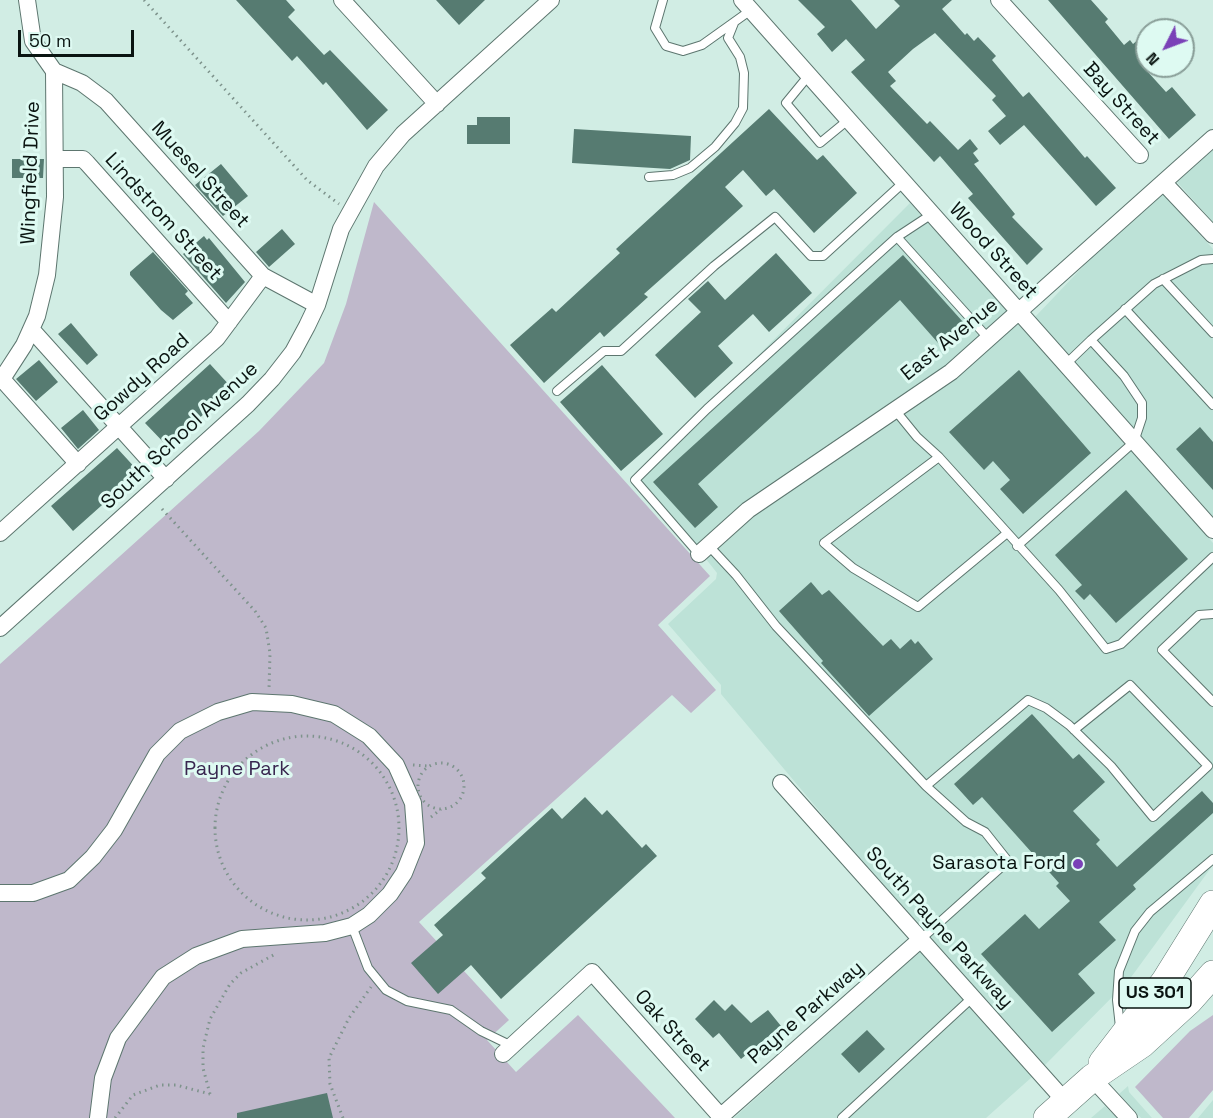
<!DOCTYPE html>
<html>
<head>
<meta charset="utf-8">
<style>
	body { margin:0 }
	#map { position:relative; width:1213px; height:1118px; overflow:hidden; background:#d1ede4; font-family:"Space Grotesk",sans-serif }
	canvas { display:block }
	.north { position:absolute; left:1135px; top:18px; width:60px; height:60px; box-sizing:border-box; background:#defaf2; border:2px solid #899e98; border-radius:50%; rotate:228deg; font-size:16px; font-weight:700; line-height:24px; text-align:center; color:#0a1411 }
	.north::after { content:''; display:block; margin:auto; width:21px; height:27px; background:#7a41b7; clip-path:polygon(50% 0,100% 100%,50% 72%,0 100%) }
	.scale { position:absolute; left:18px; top:30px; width:116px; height:27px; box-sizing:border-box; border:3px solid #0a1411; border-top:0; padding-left:8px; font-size:18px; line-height:21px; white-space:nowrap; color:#0a1411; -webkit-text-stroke:4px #defaf2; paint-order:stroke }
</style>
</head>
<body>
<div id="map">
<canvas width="1213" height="1118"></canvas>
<div class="north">N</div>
<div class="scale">50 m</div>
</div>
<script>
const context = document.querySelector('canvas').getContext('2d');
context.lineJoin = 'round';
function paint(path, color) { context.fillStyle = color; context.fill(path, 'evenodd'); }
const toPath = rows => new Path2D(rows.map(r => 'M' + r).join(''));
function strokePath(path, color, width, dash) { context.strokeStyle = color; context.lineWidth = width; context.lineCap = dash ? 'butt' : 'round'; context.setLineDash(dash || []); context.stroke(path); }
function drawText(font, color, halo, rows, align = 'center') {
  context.font = font + ' "Space Grotesk",sans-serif'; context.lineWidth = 6; context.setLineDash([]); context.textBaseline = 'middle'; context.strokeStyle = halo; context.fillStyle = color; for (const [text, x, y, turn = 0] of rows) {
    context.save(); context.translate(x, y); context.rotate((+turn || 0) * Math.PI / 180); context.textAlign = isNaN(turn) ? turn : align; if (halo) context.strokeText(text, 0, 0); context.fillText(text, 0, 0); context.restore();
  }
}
const built = toPath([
	[1213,149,1213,222,1177,182],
	[1163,194,1213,249,1213,517,1035,317,1095,254],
	[910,203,1007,311,946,366,695,547,634,480],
	[1017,323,1213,543,1213,865,1129,980,1045,1065,837,832,721,694,721,685,668,624,716,579,717,573,706,559,753,517,955,379],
	[920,951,1032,1077,986,1118,734,1118],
	[1128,1086,1129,1092,1152,1118,1141,1118,1119,1094],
	[1213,1100,1213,1118,1198,1118],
	[1105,1106,1117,1118,1091,1118]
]);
const green = toPath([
	[374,202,710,576,658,625,716,690,691,713,672,695,419,922,509,1020,487,1040,516,1072,578,1015,675,1118,0,1118,0,664,259,431,324,363,346,304],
	[1213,1015,1213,1090,1189,1118,1163,1118,1135,1087,1190,1031]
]);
const building = toPath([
	[236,0,286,0,295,10,288,17,324,55,330,50,388,110,367,130,326,82,323,85,297,56,292,61],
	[436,0,485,0,459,25],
	[798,0,851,0,876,29,900,6,894,0,952,0,942,9,965,35,967,33,974,41,978,37,996,56,992,60,1023,97,1029,92,1085,158,1087,156,1116,188,1096,206,1024,125,1000,145,988,131,1006,116,992,100,996,96,935,33,913,49,888,72,896,81,890,86,927,124,930,121,958,150,970,139,978,149,973,153,979,161,974,164,1015,214,1012,217,1043,249,1027,265,968,198,973,194,940,156,934,162,851,72,865,60,846,39,832,52,817,34,825,27],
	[1048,0,1091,0,1108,19,1105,22,1124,45,1130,40,1133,44,1147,32,1147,71,1166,92,1172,87,1196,115,1169,139],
	[769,109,817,160,823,155,857,193,814,233,774,189,766,196,743,170,725,187,743,206,644,294,648,297,604,337,600,332,544,383,510,345,552,308,556,312,620,253,616,249],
	[477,117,510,117,510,144,467,144,467,125,477,125],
	[574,129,691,136,690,160,670,169,572,163],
	[12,159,44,159,43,178,12,178],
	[221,164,248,196,223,216,195,185],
	[282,229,295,244,269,267,256,252],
	[204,236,207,240,209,238,245,282,226,303,183,254],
	[153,252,188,291,185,294,193,303,173,320,161,310,130,275,130,272],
	[776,253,812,293,769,332,753,314,718,346,733,363,695,398,655,355,701,312,688,299,708,281,725,300],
	[903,255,963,322,939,344,900,300,698,484,718,507,695,528,653,482],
	[71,323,98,355,87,365,58,334],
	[39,360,58,382,36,401,16,379],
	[210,364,232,388,168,447,145,423],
	[602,365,663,434,621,471,560,402],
	[1019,370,1091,453,1023,514,1000,489,1010,480,993,461,984,470,949,432],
	[83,410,99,430,78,449,61,428],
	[1200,427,1213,442,1213,490,1176,449],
	[117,448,139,472,73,531,51,506],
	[1126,490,1188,559,1116,623,1090,594,1084,600,1075,591,1082,585,1055,555],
	[811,582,822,595,829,590,883,646,891,639,900,649,911,639,915,644,918,641,933,659,869,716,821,663,823,661,779,611],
	[1032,714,1073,759,1079,754,1105,782,1073,811,1100,840,1096,844,1117,867,1202,791,1213,803,1213,813,1133,885,1136,889,1099,922,1116,940,1078,974,1095,993,1052,1032,981,954,1025,914,1039,929,1070,901,1056,886,1059,883,982,797,973,805,954,784],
	[585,797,602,815,607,810,642,848,646,844,657,856,501,999,471,965,438,994,411,963,443,935,434,925,486,878,481,873,552,808,562,819],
	[714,1000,725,1011,732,1004,751,1023,768,1010,781,1026,741,1059,719,1033,713,1038,695,1019],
	[867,1030,885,1049,859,1073,841,1054],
	[327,1093,333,1118,237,1118,237,1113]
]);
const path = toPath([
	[144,0,307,180,339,204],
	[162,509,255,611,266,628,270,653,269,689],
	'215 828a92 92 0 1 1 184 0a92 92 0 1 1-184 0Z',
	'418 786a23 23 0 1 1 46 0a23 23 0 1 1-46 0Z',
	[413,765,427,766],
	[431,817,441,809],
	[210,1094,203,1068,203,1048,210,1019,230,984,241,973,277,953],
	[115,1118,133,1095,160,1085,176,1085,210,1094],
	[343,1118,330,1084,329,1058,349,1018,371,987]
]);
const lane = toPath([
	[663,0,655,28,666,46,683,51,702,45,751,10],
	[809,75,786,103,820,143,848,120],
	[649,177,673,175,690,168,715,147,735,123,743,108,744,73,740,57,728,38,734,23],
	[932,214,897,237,988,338],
	[1163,279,1213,333],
	[1125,309,1213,405],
	[1066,364,1091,340],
	[557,391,604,351,621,351,714,266,775,217,811,256,823,256,904,182],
	[895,410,917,437,939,457],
	[1006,534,918,607,853,568,824,543,939,457,1059,590,1106,649,1121,644,1213,557],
	[709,546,736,575,776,626,926,786,1028,700,1046,708,1069,725,1111,766,1153,817,1208,766,1130,685,1074,730],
	[1017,546,1134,442,1142,418,1142,403,1124,376,1091,340,1154,284,1201,260,1213,259],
	[699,554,635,480,707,409,897,237],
	[1213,614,1199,615,1162,650,1213,702],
	[352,926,368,968,386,990,407,1001,451,1010,481,1031,512,1046],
	[921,939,1008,861,985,832,966,822,926,786],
	[1120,1027,1117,1000,1119,971,1135,931,1150,912,1213,859],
	[842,1118,973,997]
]);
const street = toPath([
	[27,0,33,41,54,71,55,197,47,275,37,316,24,345,2,379,78,464],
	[342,0,437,104],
	[742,0,1213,530],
	[999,0,1140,155],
	[54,71,82,83,106,101,263,276,317,305],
	[56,159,83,159,87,163,229,322],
	[1164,183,1213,235],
	[32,330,166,479],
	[0,533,217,338,263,276],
	[699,554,748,510,951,372,1213,138],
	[0,628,248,404,272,379,293,352,307,326,317,305,341,229,376,166,403,134,551,0],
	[781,783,1065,1101],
	[0,893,33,893,69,880,93,857,114,830,157,754,180,731,218,712,252,702,292,704,334,714,369,736,396,765,413,803,416,843,404,873,390,894,369,915,352,926,325,933,242,939,196,956,163,977,118,1038,103,1078,98,1118],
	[503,1054,592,972,722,1118],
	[1092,1078,1129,1118],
	[719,1118,921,939]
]);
const primary = toPath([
	[1102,1063,1165,981,1213,904],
	[1047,1118,1092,1078,1142,1044,1189,1001,1213,974]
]);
const markers = [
	[1078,864,6,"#7a41b7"]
];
const shields = [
	[1155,993,72]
];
const shieldNames = [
	["US 301",1155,993]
];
const streetNames = [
	["Bay Street",1121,104,48],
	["Wingfield Drive",31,173,-88],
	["Muesel Street",200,175,48],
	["Lindstrom Street",163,217,48],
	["Wood Street",993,251,48],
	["East Avenue",950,340,-39],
	["Gowdy Road",142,378,-42],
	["South School Avenue",180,436,-43],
	["South Payne Parkway",939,928,48],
	["Payne Parkway",806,1013,-41],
	["Oak Street",672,1031,48]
];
const parkNames = [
	["Payne Park",237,770]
];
const poiNames = [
	["Sarasota Ford",1066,864]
];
paint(built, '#bde2d7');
paint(green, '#bfb8cb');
paint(building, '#567b71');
strokePath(lane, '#5d766f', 10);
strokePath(street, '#5d766f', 18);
strokePath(primary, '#5d766f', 28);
strokePath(path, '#7e938c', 3, [1.5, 4.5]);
strokePath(lane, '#fff', 8);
strokePath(street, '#fff', 16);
strokePath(primary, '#fff', 27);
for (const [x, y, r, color] of markers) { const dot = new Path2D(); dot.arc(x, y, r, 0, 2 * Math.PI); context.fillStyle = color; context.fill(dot); strokePath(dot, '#defaf2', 2); }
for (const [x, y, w] of shields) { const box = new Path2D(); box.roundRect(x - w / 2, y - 15, w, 30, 4.5); context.fillStyle = '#defaf2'; context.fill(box); strokePath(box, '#0a1411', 1.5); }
drawText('bold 18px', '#0a1411', null, shieldNames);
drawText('20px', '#0a1411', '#defaf2', streetNames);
drawText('20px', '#38264f', '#defaf2', parkNames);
drawText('20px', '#0a1411', '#defaf2', poiNames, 'right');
</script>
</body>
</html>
